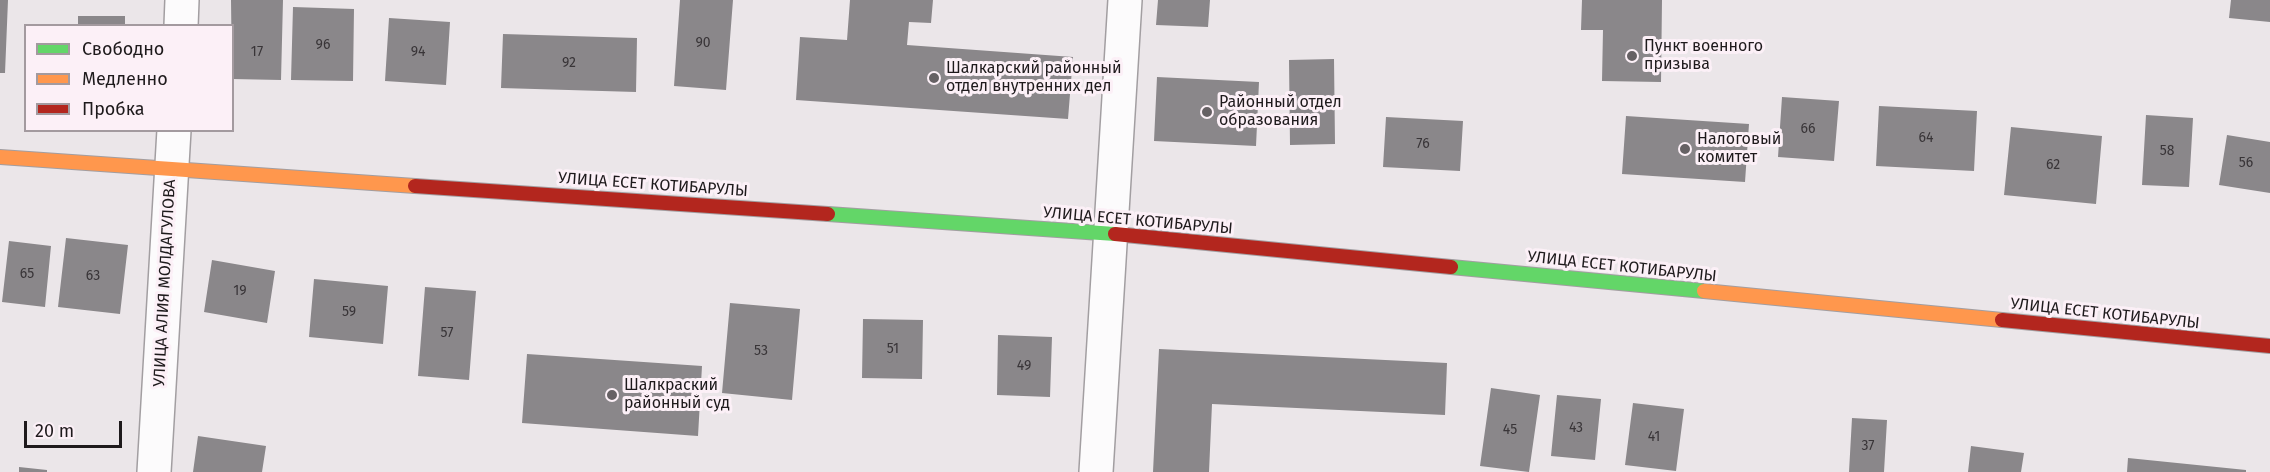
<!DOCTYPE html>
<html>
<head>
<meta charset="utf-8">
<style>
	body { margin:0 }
	#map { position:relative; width:2270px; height:472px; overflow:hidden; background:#ebe6e9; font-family:"Fira Sans",sans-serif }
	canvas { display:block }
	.legend { position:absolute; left:24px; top:24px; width:210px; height:108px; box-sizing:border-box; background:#fcf0f7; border:2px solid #a39a9f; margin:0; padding:8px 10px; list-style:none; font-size:18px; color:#1e1a1c }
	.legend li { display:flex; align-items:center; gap:12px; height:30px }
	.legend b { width:30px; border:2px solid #a39a9f }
	.scale { position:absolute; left:24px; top:421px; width:98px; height:27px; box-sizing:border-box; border:3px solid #1e1a1c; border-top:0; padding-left:8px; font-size:18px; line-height:21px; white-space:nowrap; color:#1e1a1c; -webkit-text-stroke:4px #fcf0f7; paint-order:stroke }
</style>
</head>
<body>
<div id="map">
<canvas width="2270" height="472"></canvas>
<ul class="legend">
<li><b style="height:8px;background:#63d668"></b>Свободно</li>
<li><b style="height:8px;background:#ff974d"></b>Медленно</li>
<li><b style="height:8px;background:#b3261e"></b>Пробка</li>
</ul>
<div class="scale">20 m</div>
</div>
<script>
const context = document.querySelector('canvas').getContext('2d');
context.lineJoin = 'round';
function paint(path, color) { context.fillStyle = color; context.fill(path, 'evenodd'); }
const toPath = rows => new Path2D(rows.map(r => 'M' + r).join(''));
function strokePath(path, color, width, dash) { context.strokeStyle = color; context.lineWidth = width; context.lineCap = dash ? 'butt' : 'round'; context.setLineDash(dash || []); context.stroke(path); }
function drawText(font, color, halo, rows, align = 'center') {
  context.font = font + ' "Fira Sans",sans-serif'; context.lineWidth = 6; context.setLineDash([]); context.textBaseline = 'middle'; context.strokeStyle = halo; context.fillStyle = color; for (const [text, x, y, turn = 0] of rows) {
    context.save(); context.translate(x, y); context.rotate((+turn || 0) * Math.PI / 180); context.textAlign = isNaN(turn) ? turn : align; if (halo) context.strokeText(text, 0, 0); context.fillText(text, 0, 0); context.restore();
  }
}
const building = toPath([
	[0,0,8,0,5,73,0,73],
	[231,0,283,0,281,80,232,79],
	[680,0,733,0,726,90,674,86],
	[850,0,933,0,931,23,909,22,907,45,1073,57,1068,119,796,100,800,37,847,40],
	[1158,0,1210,0,1208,27,1156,25],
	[1582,0,1662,0,1661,82,1602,81,1603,30,1581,30],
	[2231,0,2270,0,2270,22,2229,18],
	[293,7,354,9,353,81,291,80],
	[78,16,125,16,125,26,78,26],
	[389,18,450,22,446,85,385,81],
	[503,34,637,38,636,92,501,88],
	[1334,59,1335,144,1290,145,1289,60],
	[1157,77,1259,82,1256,146,1154,141],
	[1782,97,1839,101,1834,161,1778,157],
	[1879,106,1977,111,1974,171,1876,166],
	[2146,115,2193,118,2189,187,2142,185],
	[1626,116,1749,124,1745,182,1622,174],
	[1386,117,1463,121,1460,171,1383,167],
	[2011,127,2102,136,2096,204,2004,195],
	[2227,135,2270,142,2270,193,2219,185],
	[66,238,128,245,120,314,58,307],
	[9,241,51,246,45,307,2,302],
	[212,260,275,271,267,323,204,312],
	[314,279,388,286,383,344,309,337],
	[425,287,476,291,469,380,418,376],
	[730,303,800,309,792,400,722,393],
	[863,319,923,320,922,379,862,378],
	[998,335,1052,337,1050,397,997,395],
	[1159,349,1447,363,1445,415,1212,404,1209,472,1153,472],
	[527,354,702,366,698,436,522,423],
	[1491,388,1540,395,1529,472,1480,466],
	[1557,395,1601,399,1595,460,1551,456],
	[1633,403,1684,409,1676,471,1625,465],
	[1852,418,1887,420,1884,472,1849,472],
	[198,436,266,446,262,472,193,472],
	[1971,446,2024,453,2021,472,1968,472],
	[2128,458,2246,470,2246,472,2127,472],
	[19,467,47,470,47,472,19,472]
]);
const street = toPath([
	[181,26,182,0],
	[154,472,174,130],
	[1096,472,1125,0]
]);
const fast = toPath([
	[828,214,1115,234],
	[1451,267,1704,291]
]);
const slow = toPath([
	[0,157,415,186],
	[1704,291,2002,320]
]);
const jam = toPath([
	[415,186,828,214],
	[1115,234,1451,267],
	[2002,320,2270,346]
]);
const markers = [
	[1632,56,6,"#666164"],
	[934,78,6,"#666164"],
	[1207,112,6,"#666164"],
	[1685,149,6,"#666164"],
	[612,395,6,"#666164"]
];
const numberNames = [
	["90",703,43],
	["96",323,45],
	["17",257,52],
	["94",418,52],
	["92",569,63],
	["66",1808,129],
	["64",1926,138],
	["76",1423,144],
	["58",2167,151],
	["56",2246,163],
	["62",2053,165],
	["65",27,274],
	["63",93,276],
	["19",240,291],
	["59",349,312],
	["57",447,333],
	["51",893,349],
	["53",761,351],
	["49",1024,366],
	["43",1576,428],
	["45",1510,430],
	["41",1654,437],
	["37",1868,446]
];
const poiNames = [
	["Пункт военного",1644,47],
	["призыва",1644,65],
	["Шалкарский районный",946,69],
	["отдел внутренних дел",946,87],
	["Районный отдел",1219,103],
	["образования",1219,121],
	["Налоговый",1697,140],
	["комитет",1697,158],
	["Шалкраский",624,386],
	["районный суд",624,404]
];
const streetNames = [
	["УЛИЦА ЕСЕТ КОТИБАРУЛЫ",653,185,4],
	["УЛИЦА ЕСЕТ КОТИБАРУЛЫ",1138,221,5],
	["УЛИЦА ЕСЕТ КОТИБАРУЛЫ",1622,267,6],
	["УЛИЦА АЛИЯ МОЛДАГУЛОВА",165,283,-87],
	["УЛИЦА ЕСЕТ КОТИБАРУЛЫ",2105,314,6]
];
paint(building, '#8a878a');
strokePath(street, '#a29ea1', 36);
strokePath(fast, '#a29ea1', 16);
strokePath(slow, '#a29ea1', 16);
strokePath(jam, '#a29ea1', 16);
strokePath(street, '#fcfbfc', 33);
strokePath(fast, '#63d668', 14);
strokePath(slow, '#ff974d', 14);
strokePath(jam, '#b3261e', 14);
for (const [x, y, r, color] of markers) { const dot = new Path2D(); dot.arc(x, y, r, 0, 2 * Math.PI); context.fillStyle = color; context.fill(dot); strokePath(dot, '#fcf0f7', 2); }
drawText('14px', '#393538', null, numberNames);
drawText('16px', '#1e1a1c', '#fcf0f7', poiNames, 'left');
drawText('16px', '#1e1a1c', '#fcf0f7', streetNames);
</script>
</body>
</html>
